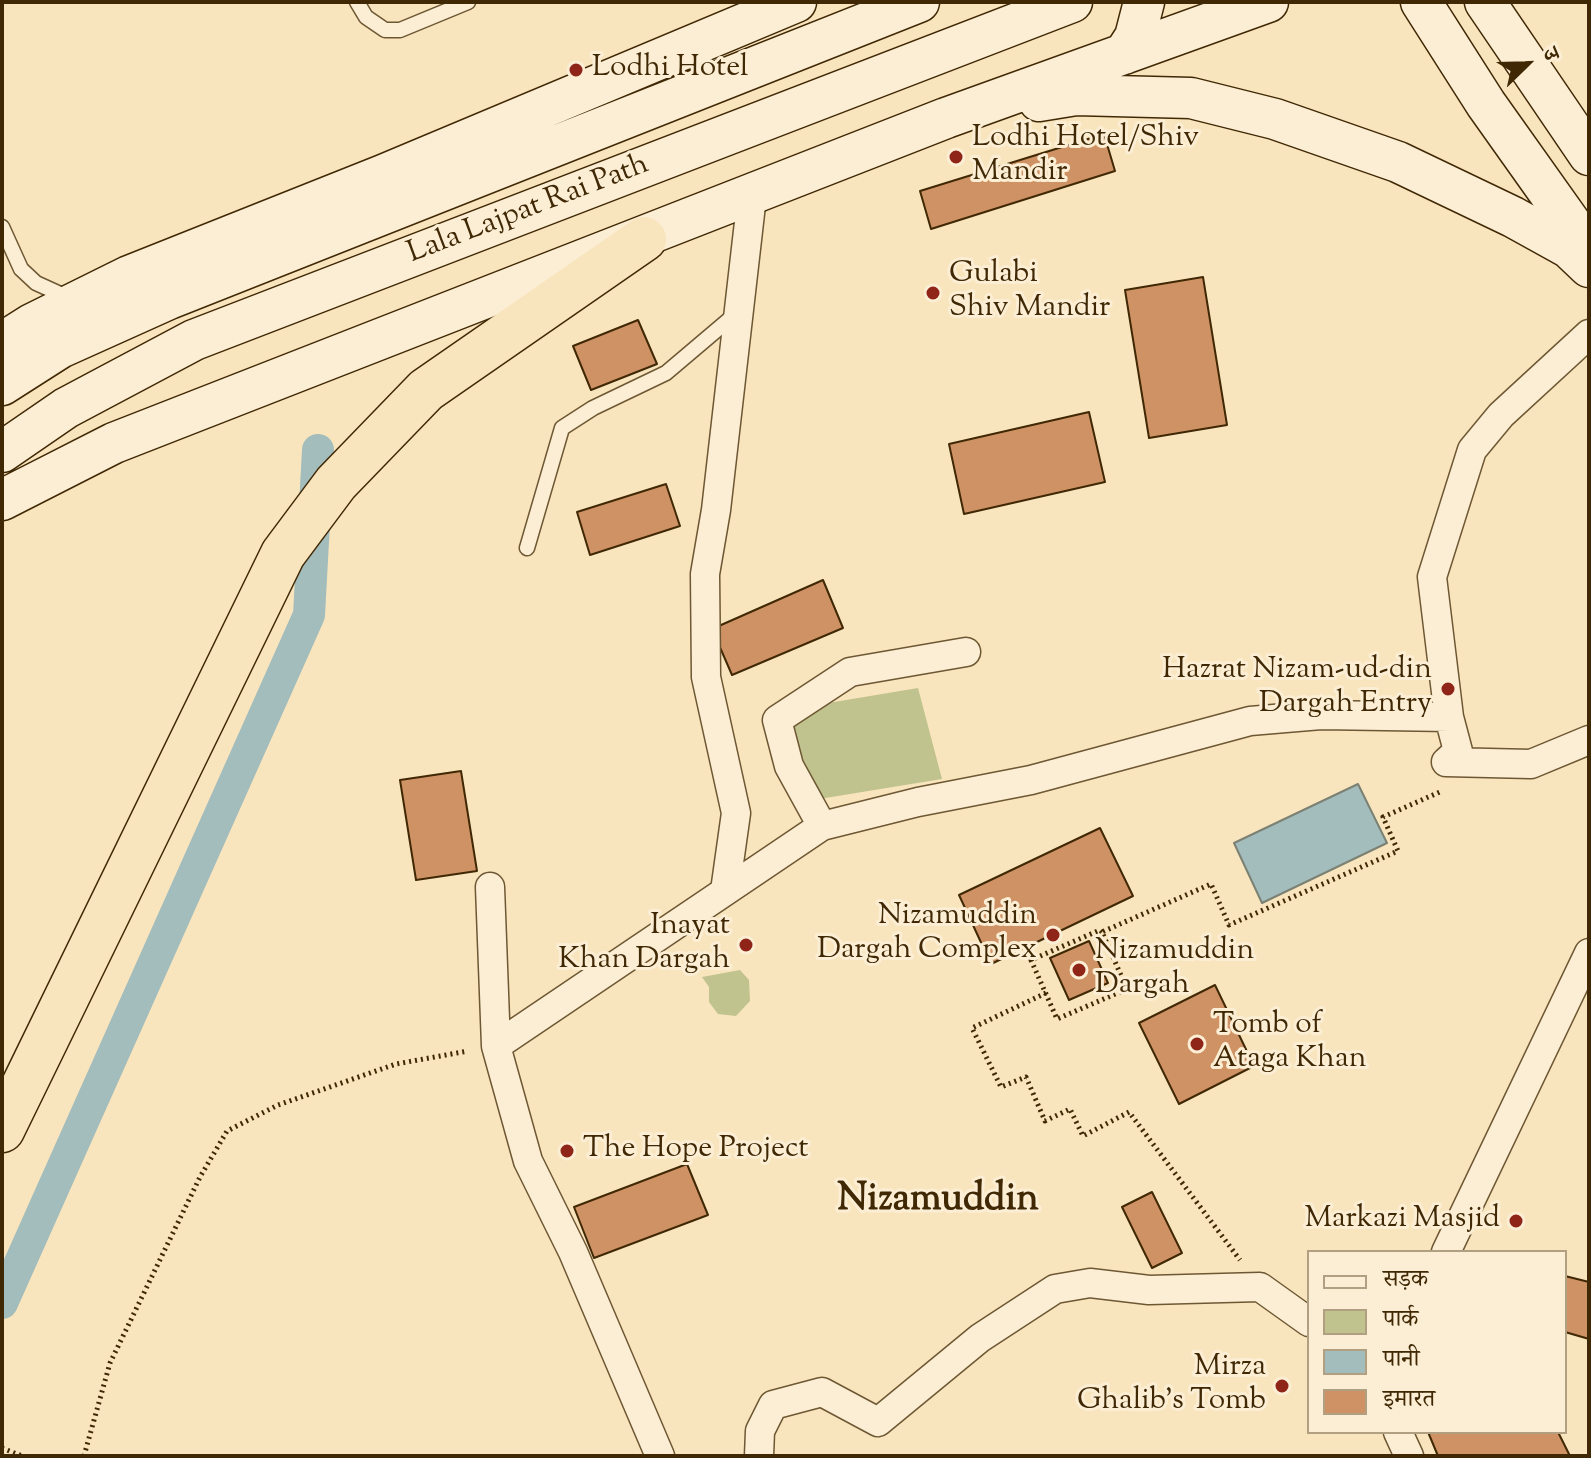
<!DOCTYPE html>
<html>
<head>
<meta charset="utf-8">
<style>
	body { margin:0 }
	#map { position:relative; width:1591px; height:1458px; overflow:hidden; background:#f9e5bd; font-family:"Sorts Mill Goudy","Noto Serif Devanagari",serif }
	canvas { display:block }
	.frame { position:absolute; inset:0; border:4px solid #402805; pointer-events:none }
	.legend { position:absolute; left:1307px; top:1250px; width:260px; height:184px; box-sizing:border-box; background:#fbeed4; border:2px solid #b09f81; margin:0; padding:10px 14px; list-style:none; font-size:24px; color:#402805 }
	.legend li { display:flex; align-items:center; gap:16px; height:40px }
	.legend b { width:40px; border:2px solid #b09f81 }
	.north { position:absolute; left:1487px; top:24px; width:80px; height:80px; -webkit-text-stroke:6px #fbeed4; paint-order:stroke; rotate:67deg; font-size:22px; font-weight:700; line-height:32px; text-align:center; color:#402805 }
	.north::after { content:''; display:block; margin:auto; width:28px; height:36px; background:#402805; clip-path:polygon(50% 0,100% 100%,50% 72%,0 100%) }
</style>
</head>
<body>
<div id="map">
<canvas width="1591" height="1458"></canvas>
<div class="frame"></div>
<ul class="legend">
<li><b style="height:10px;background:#fbeed4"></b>सड़क</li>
<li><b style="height:22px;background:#c1c38e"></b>पार्क</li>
<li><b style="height:22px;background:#a3bcbc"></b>पानी</li>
<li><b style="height:22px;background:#ce9265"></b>इमारत</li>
</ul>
<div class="north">उ</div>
</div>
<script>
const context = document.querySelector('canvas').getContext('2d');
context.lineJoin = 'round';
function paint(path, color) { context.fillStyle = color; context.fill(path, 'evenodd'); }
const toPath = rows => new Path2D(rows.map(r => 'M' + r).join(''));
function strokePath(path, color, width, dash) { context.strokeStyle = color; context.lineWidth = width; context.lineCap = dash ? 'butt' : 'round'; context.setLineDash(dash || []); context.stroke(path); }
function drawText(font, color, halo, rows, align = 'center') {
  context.font = font + ' "Sorts Mill Goudy",serif'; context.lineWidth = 6; context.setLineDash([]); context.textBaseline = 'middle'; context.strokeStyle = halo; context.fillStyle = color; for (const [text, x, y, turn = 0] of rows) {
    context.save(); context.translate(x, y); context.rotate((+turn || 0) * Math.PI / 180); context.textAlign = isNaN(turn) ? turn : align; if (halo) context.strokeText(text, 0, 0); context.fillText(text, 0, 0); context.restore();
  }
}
const green = toPath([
	[918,688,942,779,807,801,786,710],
	[740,970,749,980,750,1001,736,1016,718,1014,709,1002,709,987,702,977]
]);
const water = toPath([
	[1358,784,1387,843,1262,903,1234,843,1358,784]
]);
const canal = toPath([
	[2,1303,309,615,318,450]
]);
const building = toPath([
	[1104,134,1115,171,931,229,920,191,1104,134],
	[1203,277,1227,425,1149,438,1125,290,1203,277],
	[638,320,657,364,591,390,573,346,638,320],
	[1089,412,1105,482,964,514,949,444,1089,412],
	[666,484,680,526,590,555,577,512,666,484],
	[823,580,843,628,732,675,712,629,823,580],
	[461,771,477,871,416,880,400,780,461,771],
	[1100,828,1133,896,991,964,959,895,1100,828],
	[1089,941,1108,983,1069,1000,1050,958,1089,941],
	[1215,985,1254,1066,1179,1104,1139,1023,1215,985],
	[687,1164,708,1215,594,1258,574,1207,687,1164],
	[1152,1192,1182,1253,1152,1268,1122,1207,1152,1192],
	[1565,1276,1589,1282,1589,1339,1565,1332,1565,1276],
	[1428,1432,1558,1432,1570,1456,1438,1456,1428,1432]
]);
const path = toPath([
	[1102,932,1100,930,1031,960,1057,1019,1127,989,1102,932,1211,884,1229,925,1398,851,1383,817,1442,791],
	[1046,993,972,1028,1001,1087,1026,1077,1045,1121,1070,1109,1083,1136,1129,1112,1240,1260],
	[2,1448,22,1456],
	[84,1456,110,1363,200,1177,227,1131,278,1105,396,1064,468,1051]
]);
const lane = toPath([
	[357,2,366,17,385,30,400,30,468,2],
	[2,227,21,269,36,283,69,298],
	[527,548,562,428,593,408,666,373,738,312]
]);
const street = toPath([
	[1446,762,1458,751,1449,717,1432,577,1472,450,1501,415,1589,334],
	[1446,762,1531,764,1589,740],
	[822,826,789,766,777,720,850,672,966,652],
	[490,887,496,1046,528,1161,573,1252,660,1456],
	[725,891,736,813,706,677,705,574,716,510,752,196],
	[496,1046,822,826,918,802,1031,780,1250,721,1321,715,1449,717],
	[1446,1252,1589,953],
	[1398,1432,1409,1456],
	[759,1456,760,1431,773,1405,822,1392,878,1422,980,1338,1055,1289,1090,1283,1149,1290,1260,1287,1309,1322]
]);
const secondary = toPath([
	[1421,2,1486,104,1589,249],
	[1485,2,1589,155],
	[1124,54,1135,37,1144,2],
	[1039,101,1076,95,1191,98,1275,119,1398,162,1513,217,1569,248,1589,267],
	[2,343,32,324,129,276,383,175,796,2],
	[2,385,60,348,169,299,919,2],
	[2,452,66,408,194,340,1072,2],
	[2,500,114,443,946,118,1268,2]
]);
const highway = toPath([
	[2,1130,283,554,336,483,426,390,644,239]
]);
const markers = [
	[576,70,8,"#8f2418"],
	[956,157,8,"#8f2418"],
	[933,293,8,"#8f2418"],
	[1448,689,8,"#8f2418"],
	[1053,935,8,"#8f2418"],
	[746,945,8,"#8f2418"],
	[1079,970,8,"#8f2418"],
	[1197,1044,8,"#8f2418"],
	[567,1151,8,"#8f2418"],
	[1516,1221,8,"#8f2418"],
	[1282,1386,8,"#8f2418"]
];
const poiNames = [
	["Lodhi Hotel",592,70],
	["Lodhi Hotel/Shiv",972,140],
	["Mandir",972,174],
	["Gulabi",949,276],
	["Shiv Mandir",949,310],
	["Hazrat Nizam-ud-din",1432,672,"right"],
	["Dargah Entry",1432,706,"right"],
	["Nizamuddin",1037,918,"right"],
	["Dargah Complex",1037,952,"right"],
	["Inayat",730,928,"right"],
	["Khan Dargah",730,962,"right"],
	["Nizamuddin",1095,953],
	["Dargah",1095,987],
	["Tomb of",1213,1027],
	["Ataga Khan",1213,1061],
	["The Hope Project",583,1151],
	["Markazi Masjid",1500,1221,"right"],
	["Mirza",1266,1369,"right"],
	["Ghalib's Tomb",1266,1403,"right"]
];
const streetNames = [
	["Lala Lajpat Rai Path",529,211,-21]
];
const districtNames = [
	["Nizamuddin",938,1203]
];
paint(green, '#c1c38e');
paint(water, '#a3bcbc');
strokePath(water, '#7b8173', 2);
strokePath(canal, '#a3bcbc', 32);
paint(building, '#ce9265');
strokePath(building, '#402805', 2);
strokePath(lane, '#6e5733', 17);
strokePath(street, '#6e5733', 31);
strokePath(secondary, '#402805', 43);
strokePath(highway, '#402805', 47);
strokePath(path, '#402805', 5, [2, 4]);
strokePath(lane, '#fbeed4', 14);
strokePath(street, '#fbeed4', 28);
strokePath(secondary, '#fbeed4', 40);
strokePath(highway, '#f9e5bd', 44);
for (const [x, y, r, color] of markers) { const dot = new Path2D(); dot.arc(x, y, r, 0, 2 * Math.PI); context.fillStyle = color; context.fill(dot); strokePath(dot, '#fbeed4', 3); }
drawText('30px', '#402805', '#fbeed4', poiNames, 'left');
drawText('30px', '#402805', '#fbeed4', streetNames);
drawText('bold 38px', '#402805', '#fbeed4', districtNames);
</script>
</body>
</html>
